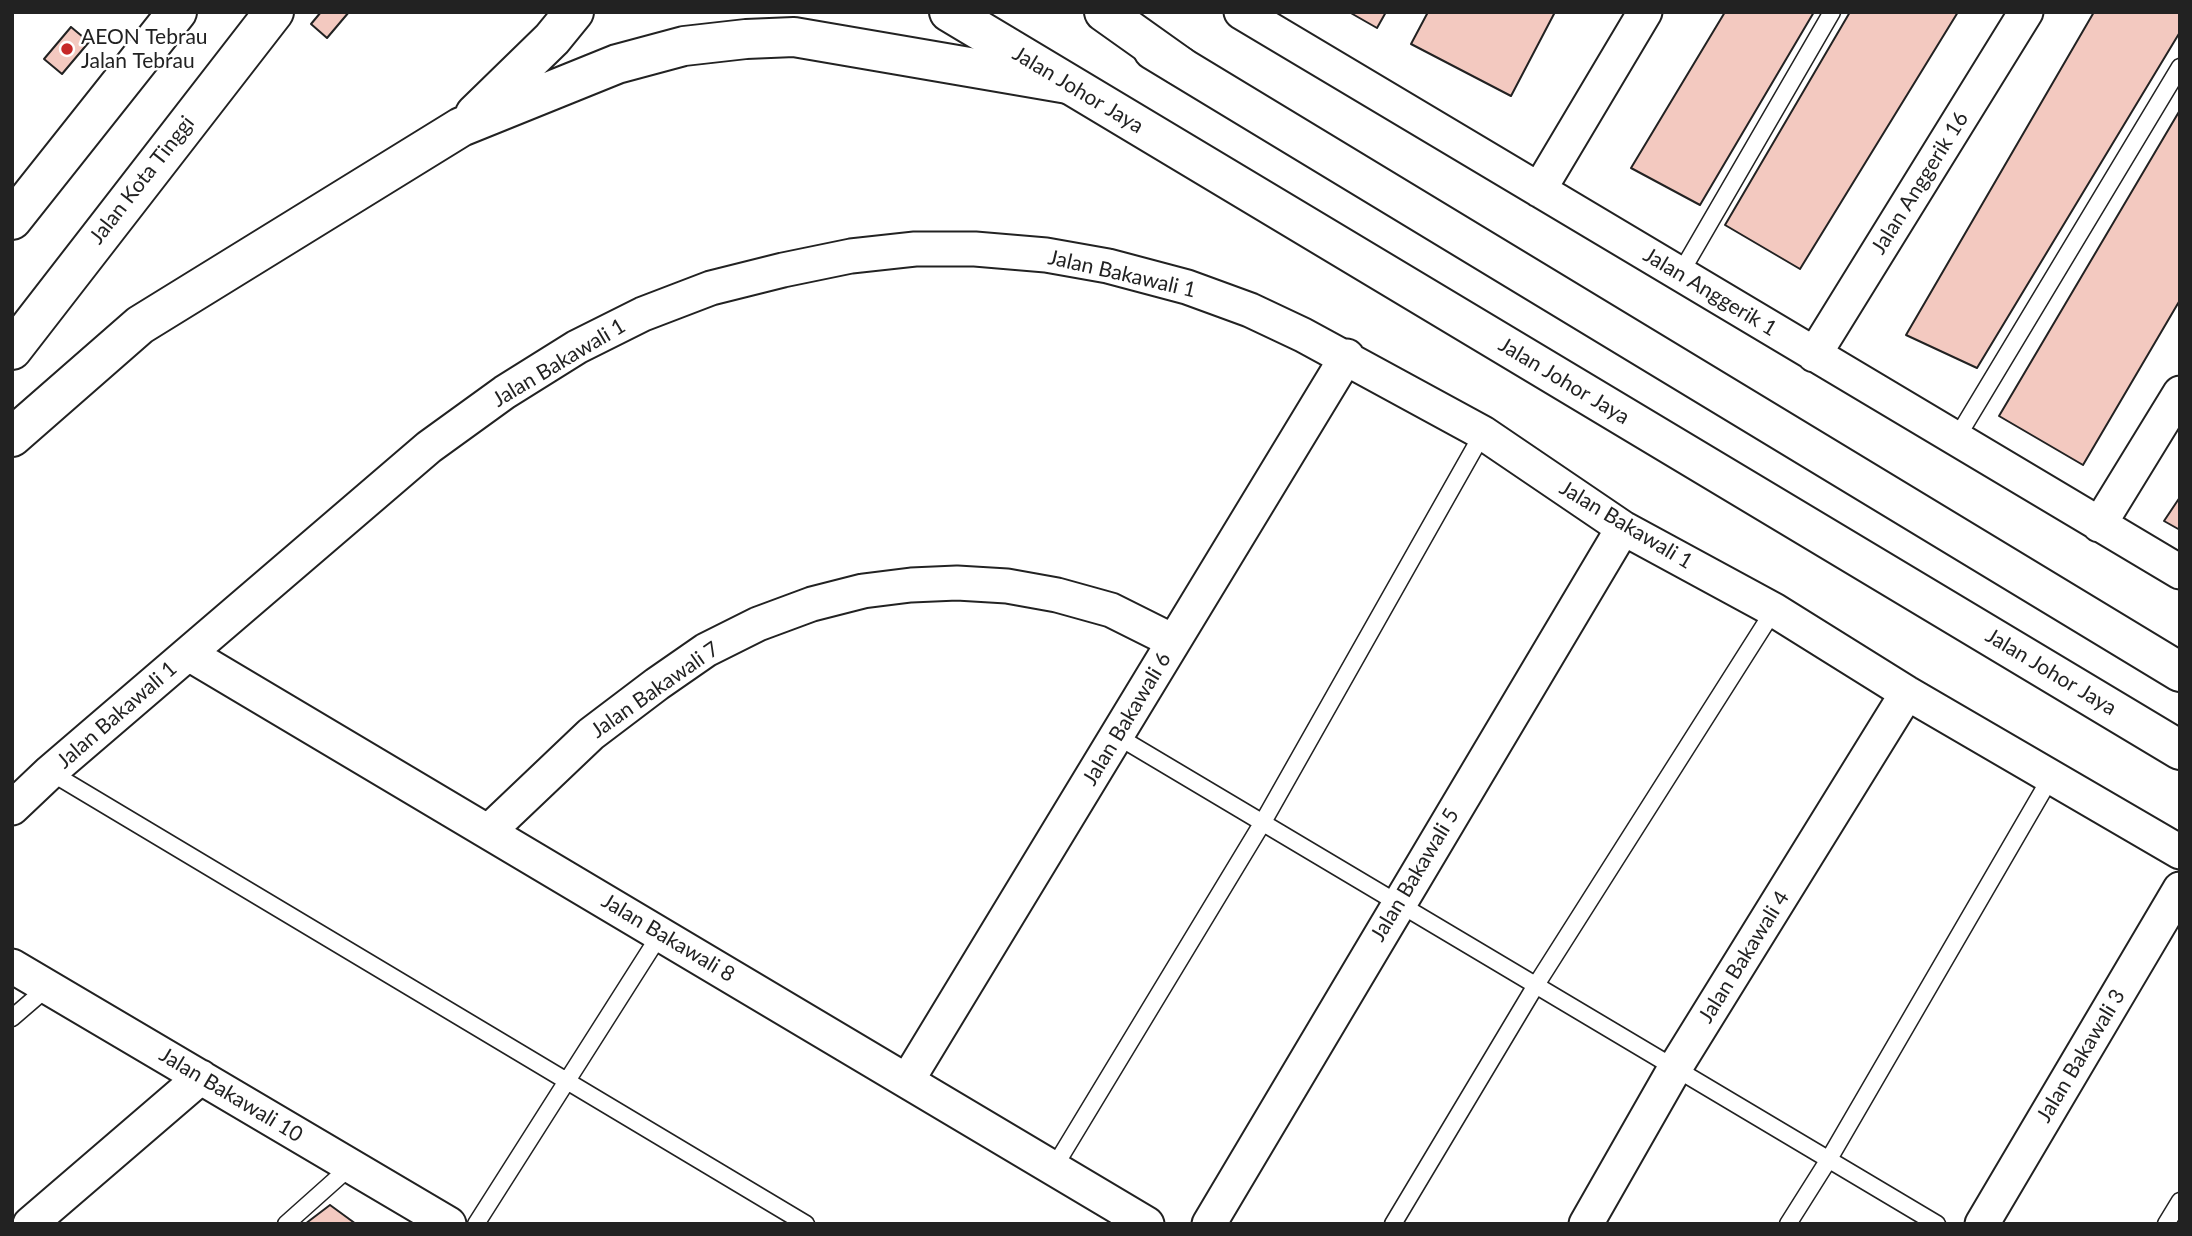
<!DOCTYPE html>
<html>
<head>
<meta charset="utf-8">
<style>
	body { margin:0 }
	#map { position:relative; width:2192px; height:1236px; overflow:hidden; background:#fff; font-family:Lato,sans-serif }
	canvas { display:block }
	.frame { position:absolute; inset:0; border:14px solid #222; pointer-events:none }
</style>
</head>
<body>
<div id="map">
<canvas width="2192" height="1236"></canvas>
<div class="frame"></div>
</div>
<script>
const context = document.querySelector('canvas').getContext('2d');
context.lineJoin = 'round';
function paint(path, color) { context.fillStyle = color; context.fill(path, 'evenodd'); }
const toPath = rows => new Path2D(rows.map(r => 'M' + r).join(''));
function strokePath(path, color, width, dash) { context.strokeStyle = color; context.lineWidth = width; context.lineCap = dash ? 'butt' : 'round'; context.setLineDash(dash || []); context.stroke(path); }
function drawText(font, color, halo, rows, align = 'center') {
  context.font = font + ' Lato,sans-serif'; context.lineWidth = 5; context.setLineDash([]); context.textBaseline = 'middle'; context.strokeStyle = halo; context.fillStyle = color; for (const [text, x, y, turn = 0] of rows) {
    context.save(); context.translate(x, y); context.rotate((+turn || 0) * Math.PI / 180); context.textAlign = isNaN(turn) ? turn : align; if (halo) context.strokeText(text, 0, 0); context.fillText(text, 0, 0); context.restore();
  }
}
const building = toPath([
	[321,12,349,12,327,38,311,24,321,12],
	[1349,12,1386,12,1377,28,1349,12],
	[1428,12,1555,12,1511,96,1411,44,1428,12],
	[1725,12,1814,12,1700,205,1631,168,1725,12],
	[1850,12,1958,12,1800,269,1725,225,1850,12],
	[2094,12,2180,12,2180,32,1977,368,1906,335,2094,12],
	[71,27,89,42,62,74,44,59,71,27],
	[2180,110,2180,300,2083,465,1999,416,2180,110],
	[2180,497,2180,530,2164,521,2180,497],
	[330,1205,356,1224,305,1224,330,1205]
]);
const lane = toPath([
	[1680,274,1832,12],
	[1956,439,2180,67],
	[1117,736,1937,1224],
	[50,772,806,1224],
	[12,1018,48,987],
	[1053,1169,1263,822,1483,433],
	[286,1224,351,1166],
	[476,1224,661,933],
	[1393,1224,1536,985,1774,610],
	[1788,1224,1829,1159,2051,777],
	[2166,1224,2180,1201]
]);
const street = toPath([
	[1241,12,2180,572],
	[1539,190,1645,12],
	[1814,355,2026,12],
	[2099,525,2180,393],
	[189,654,1147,1224],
	[12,808,50,772,429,447,505,392,577,347,643,314,711,288,783,270,851,256,915,249,975,249,1046,255,1108,266,1187,287,1250,310,1303,335,1483,433,1623,528,1774,610,1907,693,2180,852],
	[489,831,591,734,657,684,706,650,758,624,812,604,863,591,911,585,957,583,1007,586,1057,595,1111,610,1173,641],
	[12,966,449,1224],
	[907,1081,1347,356],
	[30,1224,201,1077],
	[1209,1224,1623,528],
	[1586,1224,1675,1068,1907,693],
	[1982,1224,2180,889]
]);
const secondary = toPath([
	[949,12,2180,750],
	[1153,50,2180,672]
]);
const highway = toPath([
	[1104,12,1180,66],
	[475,114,552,39,574,12],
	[12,220,177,12],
	[12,350,274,12],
	[12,437,140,325,461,127,617,64,684,46,746,39,794,37,1068,84]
]);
const markers = [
	[67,49,7,"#c62828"]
];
const poiNames = [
	["AEON Tebrau",81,37],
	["Jalan Tebrau",81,61]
];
const streetNames = [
	["Jalan Johor Jaya",1078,90,31],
	["Jalan Kota Tinggi",142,180,-52],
	["Jalan Anggerik 16",1920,183,-58],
	["Jalan Bakawali 1",1122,274,13],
	["Jalan Anggerik 1",1710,292,31],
	["Jalan Bakawali 1",559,363,-31],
	["Jalan Johor Jaya",1564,381,31],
	["Jalan Bakawali 1",1626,525,31],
	["Jalan Johor Jaya",2051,672,31],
	["Jalan Bakawali 7",655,690,-35],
	["Jalan Bakawali 1",117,715,-41],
	["Jalan Bakawali 6",1127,719,-59],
	["Jalan Bakawali 5",1415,875,-59],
	["Jalan Bakawali 8",668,938,31],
	["Jalan Bakawali 4",1744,957,-58],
	["Jalan Bakawali 3",2081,1056,-59],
	["Jalan Bakawali 10",231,1095,31]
];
paint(building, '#f3c9c0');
strokePath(building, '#222', 2);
strokePath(lane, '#222', 19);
strokePath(street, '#222', 37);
strokePath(secondary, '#222', 42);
strokePath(highway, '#222', 42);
strokePath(lane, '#fff', 16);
strokePath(street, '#fff', 33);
strokePath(secondary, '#fff', 38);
strokePath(highway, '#fff', 38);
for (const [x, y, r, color] of markers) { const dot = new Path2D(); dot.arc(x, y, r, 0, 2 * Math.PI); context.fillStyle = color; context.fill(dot); strokePath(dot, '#fff', 2.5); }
drawText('21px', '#222', '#fff', poiNames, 'left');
drawText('21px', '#222', '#fff', streetNames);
</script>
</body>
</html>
